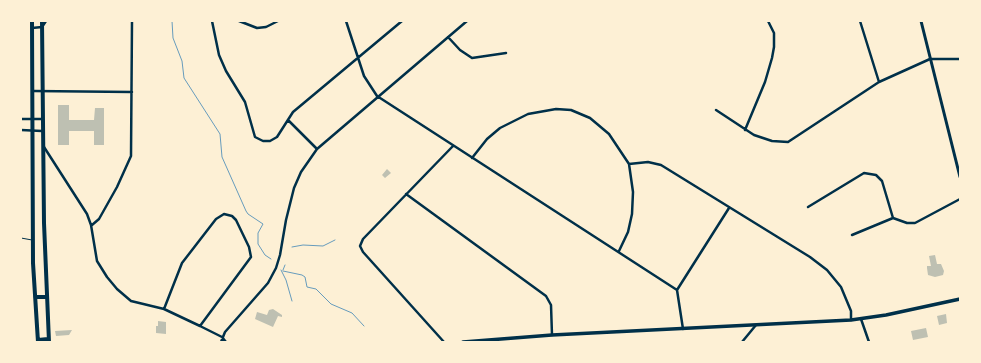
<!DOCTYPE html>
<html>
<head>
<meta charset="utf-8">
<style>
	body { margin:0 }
	#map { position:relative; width:981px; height:363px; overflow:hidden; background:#fdf0d5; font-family:"Titillium Web",sans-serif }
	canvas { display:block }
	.frame { position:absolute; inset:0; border:22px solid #fdf0d5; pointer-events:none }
</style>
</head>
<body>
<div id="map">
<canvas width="981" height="363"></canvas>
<div class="frame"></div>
</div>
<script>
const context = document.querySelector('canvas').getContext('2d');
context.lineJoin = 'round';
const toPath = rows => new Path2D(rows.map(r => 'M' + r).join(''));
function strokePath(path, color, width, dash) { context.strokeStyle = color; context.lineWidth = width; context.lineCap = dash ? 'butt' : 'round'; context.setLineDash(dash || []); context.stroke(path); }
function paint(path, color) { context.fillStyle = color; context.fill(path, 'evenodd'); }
const stream = toPath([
	[172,21,173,38,182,61,184,78,220,134,222,157,246,211,248,214,263,224,258,233,258,244,265,255,271,259],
	[292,247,303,245,323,246,335,240],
	[281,270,286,280,292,301],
	[283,270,285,265],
	[283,271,302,275,305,277,307,287,316,289,331,304,352,313,364,326]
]);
const building = toPath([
	[58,105,69,105,69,120,94,120,95,108,104,108,104,145,94,145,94,131,69,131,69,145,58,145],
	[387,169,391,173,385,178,382,175],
	[935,255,937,264,941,264,944,271,943,275,935,277,928,275,927,268,927,266,931,266,929,256],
	[273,309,282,315,282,317,278,316,273,327,255,319,257,312,267,315,269,310],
	[946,314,947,323,939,325,937,316],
	[158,321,166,322,166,334,156,333,156,326,158,326],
	[926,328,928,337,913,340,911,331],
	[72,330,69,335,56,336,55,331]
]);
const service = toPath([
	[21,238,32,240]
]);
const minor = toPath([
	[212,21,219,55,226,71,245,102,255,137,263,141,270,141,277,137,293,112,299,107,402,21],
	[239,21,257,28,266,27,278,21],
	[346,21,364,76,377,96,677,290],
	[860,21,879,82],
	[32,28,42,27,46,21],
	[448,37,460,50,472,58,506,53],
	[33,91,132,92],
	[716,110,754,135,772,141,788,142,879,82,930,59,960,59],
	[21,119,42,119],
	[288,120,317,149],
	[21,130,42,131],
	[745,130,765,82,772,58,774,47,774,33,768,21],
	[44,147,87,214,91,225,97,261,107,277,117,289,131,301,164,309,200,326,222,337,226,342],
	[472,158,487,139,500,128,528,114,556,109,571,110,590,118,609,134,629,164,633,192,632,214,628,232,619,251],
	[629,164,648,162,661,165,810,257,827,270,841,287,851,311,851,320],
	[406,194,546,296,551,305,552,335],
	[808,207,864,173,876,175,882,181,893,218,907,223,915,223,960,199],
	[92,225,99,219,117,187,131,156,132,21],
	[852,235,893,218],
	[164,309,182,263,216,219,224,214,232,216,236,220,249,247,251,257,200,326],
	[861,319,869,342],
	[683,329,677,290,729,208],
	[221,342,225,332,268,283,276,268,280,255,286,220,294,188,301,172,317,149,467,21],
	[444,342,363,252,360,246,363,239,453,146],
	[742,342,756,325]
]);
const tertiary = toPath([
	[921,21,960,177]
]);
const secondary = toPath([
	[463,342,552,335,851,320,886,315,960,299]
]);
const primary = toPath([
	[32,21,33,263,38,342],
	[42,21,44,223,49,342],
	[35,297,46,297],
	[38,340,48,339]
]);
strokePath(stream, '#669bbc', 1);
paint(building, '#bec0b2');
strokePath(service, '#003049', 1);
strokePath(minor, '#003049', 2.5);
strokePath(tertiary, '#003049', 3);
strokePath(secondary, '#003049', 3.5);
strokePath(primary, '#003049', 4);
</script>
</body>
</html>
